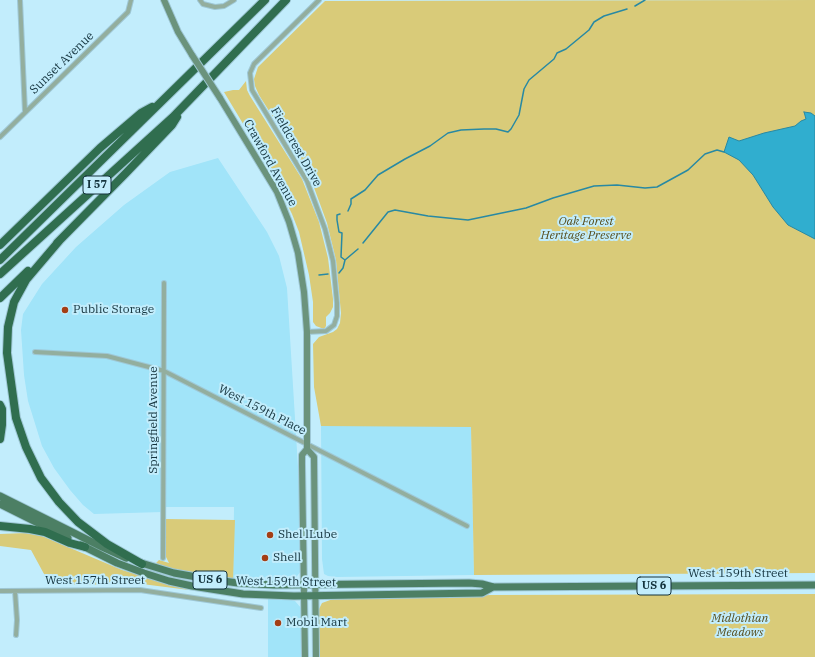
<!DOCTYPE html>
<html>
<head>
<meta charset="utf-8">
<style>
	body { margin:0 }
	canvas { display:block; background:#c2edfc }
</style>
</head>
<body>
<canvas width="815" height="657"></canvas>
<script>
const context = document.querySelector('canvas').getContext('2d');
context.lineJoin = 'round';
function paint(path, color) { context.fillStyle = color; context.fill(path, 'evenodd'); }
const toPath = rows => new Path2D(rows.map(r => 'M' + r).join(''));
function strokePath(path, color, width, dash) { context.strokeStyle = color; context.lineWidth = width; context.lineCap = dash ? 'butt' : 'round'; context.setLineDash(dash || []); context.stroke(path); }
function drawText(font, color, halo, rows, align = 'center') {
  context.font = font + ' "IBM Plex Serif",serif'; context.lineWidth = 4; context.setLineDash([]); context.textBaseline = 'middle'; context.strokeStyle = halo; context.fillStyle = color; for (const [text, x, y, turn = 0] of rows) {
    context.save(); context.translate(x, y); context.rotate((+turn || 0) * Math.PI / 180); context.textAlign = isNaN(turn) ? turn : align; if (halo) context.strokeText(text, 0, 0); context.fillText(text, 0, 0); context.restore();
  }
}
const built = toPath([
	[218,158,267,232,279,256,287,288,301,516,301,571,294,580,286,583,233,581,234,507,163,507,163,512,94,514,83,505,70,490,54,468,42,446,28,401,24,375,21,330,23,314,42,284,76,247,124,205,170,172],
	[321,426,471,426,474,575,336,577,328,576,324,574,322,559],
	[268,598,284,598,295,601,301,608,303,657,268,657]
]);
const green = toPath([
	[815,0,815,573,474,575,471,427,321,426,314,387,313,344,319,337,333,332,337,329,340,323,341,313,336,260,327,223,312,182,295,152,259,95,255,86,254,79,258,67,325,1],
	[246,81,247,90,250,96,302,179,319,222,328,258,333,299,333,307,330,313,326,317,326,326,324,329,316,326,313,322,313,302,309,275,299,232,292,214,269,167,224,92,233,90,239,90],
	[166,519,235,520,233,581,208,577,154,565,159,560,169,563,165,555],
	[26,533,42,536,122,570,189,590,142,584,50,585,31,550,0,546,0,534],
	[815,594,815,657,318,657,317,617,319,609,322,603,333,599,421,598,491,595]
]);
const water = toPath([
	[804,112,811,113,815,116,815,239,788,225,773,207,753,175,739,160,724,152,729,137,739,141,764,133,795,126,801,121,806,119,804,112]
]);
const stream = toPath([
	[635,6,645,0],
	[348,211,351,204,351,199,365,190,378,175,405,159,430,146,448,133,461,130,484,129,496,129,508,132,511,129,519,115,524,89,529,80,554,59,557,53,566,49,589,30,594,22,604,16,627,9],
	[340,214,337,215,337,220,339,232,342,233,341,257,345,260],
	[363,243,388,212,395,210,428,216,468,220,526,208,553,198,594,186,617,185,645,188,657,187,688,170,705,154,717,150,724,152],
	[339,273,343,268,345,260,358,249],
	[319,275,328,274]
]);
const minor = toPath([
	[20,0,25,112],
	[200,0,203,4,215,7,224,6,234,0],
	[0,137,128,12,131,0],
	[307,332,326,331,334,325,337,316,337,303,333,261,325,229,307,181,252,90,250,73,254,64,319,0],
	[35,352,107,356,164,371,467,526],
	[163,558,164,283],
	[0,591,140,590,261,608],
	[15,591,17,620,16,635]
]);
const secondary = toPath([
	[164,0,178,32,192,55],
	[220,98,277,192,289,222,298,253,304,292,307,332,307,449,314,457,316,657],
	[305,657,302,464,302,455,307,449]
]);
const primary = toPath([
	[0,496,102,547,126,558],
	[0,504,68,538],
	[81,545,117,563,144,573,169,581,192,586,243,594,294,596,482,593,493,587],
	[138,562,174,573,208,579,238,583,274,585,469,583,482,584,493,587,815,585]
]);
const motorway = toPath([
	[60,240,26,280,14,302,8,327,7,353,16,418,26,447,41,478,59,502,78,522,107,544,142,564],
	[57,243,126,173,172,125,177,117],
	[0,245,100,148,141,113,152,107],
	[0,260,265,0],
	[0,274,173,117,286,0],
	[0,298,28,271],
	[0,405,2,409,2,425,0,439],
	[0,526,30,529,45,532,70,543,85,547]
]);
const secondaryBridge = toPath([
	[192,55,220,98]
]);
const markers = [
	[65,310,4,"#a43e15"],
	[270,535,4,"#a43e15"],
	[265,558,4,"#a43e15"],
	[278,623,4,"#a43e15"]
];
const shields = [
	[97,185,28],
	[210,580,34],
	[654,586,34]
];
const shieldNames = [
	["I 57",97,185],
	["US 6",210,580],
	["US 6",654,586]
];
const streetNames = [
	["Sunset Avenue",62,63,-44],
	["Fieldcrest Drive",296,147,60],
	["Crawford Avenue",270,163,61],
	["West 159th Place",262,410,27],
	["Springfield Avenue",154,420,-90],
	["West 159th Street",738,574],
	["West 157th Street",95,581],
	["West 159th Street",286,582,1]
];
const parkNames = [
	["Oak Forest",586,222],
	["Heritage Preserve",586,236],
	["Midlothian",740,619],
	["Meadows",740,633]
];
const poiNames = [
	["Public Storage",73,310],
	["Shel lLube",278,535],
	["Shell",273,558],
	["Mobil Mart",286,623]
];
paint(built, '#a1e4f9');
paint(green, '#d9cb79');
paint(water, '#30aecf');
strokePath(water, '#2889a3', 1);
strokePath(stream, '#2889a3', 1.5);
strokePath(minor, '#9fc8d6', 6);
strokePath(secondary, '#9fc8d6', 8);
strokePath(primary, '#9fc8d6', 9);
strokePath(motorway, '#9fc8d6', 10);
strokePath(minor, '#93ae9e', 4);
strokePath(secondary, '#6b937c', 6);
strokePath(primary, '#4c7f64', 7);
strokePath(motorway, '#306e4f', 8);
strokePath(secondaryBridge, '#9fc8d6', 8, []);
strokePath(secondaryBridge, '#6b937c', 6);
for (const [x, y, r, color] of markers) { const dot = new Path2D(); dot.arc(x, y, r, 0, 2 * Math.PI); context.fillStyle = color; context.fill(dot); strokePath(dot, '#c2edfc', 1.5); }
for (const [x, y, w] of shields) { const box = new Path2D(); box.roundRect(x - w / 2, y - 9, w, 18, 3); context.fillStyle = '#c2edfc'; context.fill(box); strokePath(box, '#14333d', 1); }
drawText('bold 11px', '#14333d', null, shieldNames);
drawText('12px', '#14333d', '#c2edfc', streetNames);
drawText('italic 12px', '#574e1d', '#c2edfc', parkNames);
drawText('12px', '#14333d', '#c2edfc', poiNames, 'left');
</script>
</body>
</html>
